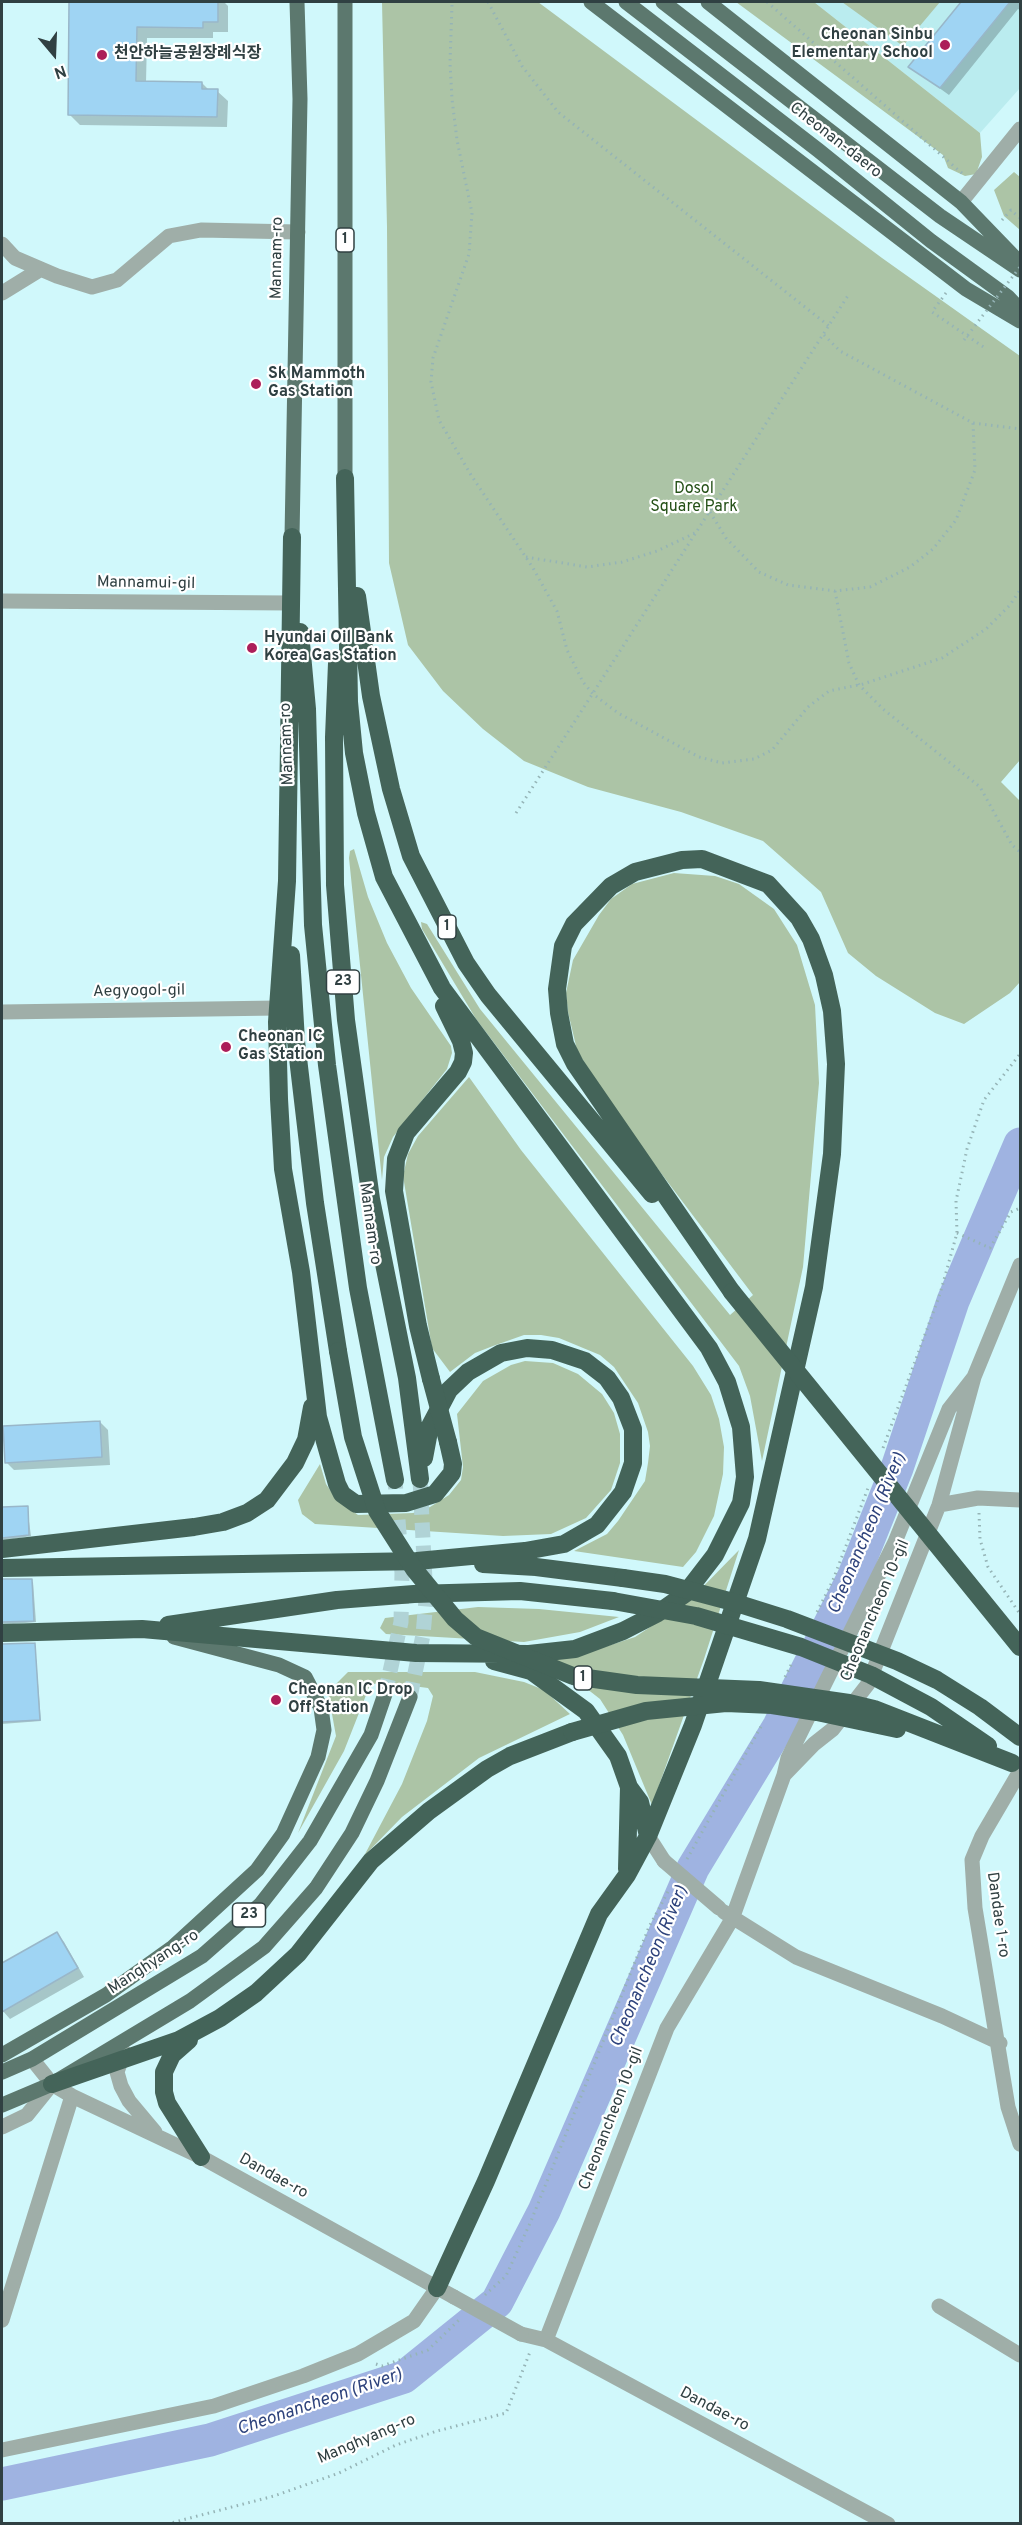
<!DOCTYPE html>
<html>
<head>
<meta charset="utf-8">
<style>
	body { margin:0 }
	#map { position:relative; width:1022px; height:2525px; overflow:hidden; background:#d0f8fb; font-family:Overpass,sans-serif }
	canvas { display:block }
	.frame { position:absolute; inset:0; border:3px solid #304042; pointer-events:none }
	.north { position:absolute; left:24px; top:24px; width:60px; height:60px; -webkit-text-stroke:4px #fff; paint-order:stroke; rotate:161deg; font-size:16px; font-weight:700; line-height:24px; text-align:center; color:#304042 }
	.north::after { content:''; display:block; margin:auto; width:21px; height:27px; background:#304042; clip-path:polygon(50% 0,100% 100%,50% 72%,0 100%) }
</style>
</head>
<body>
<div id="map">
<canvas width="1022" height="2525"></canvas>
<div class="frame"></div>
<div class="north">N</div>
</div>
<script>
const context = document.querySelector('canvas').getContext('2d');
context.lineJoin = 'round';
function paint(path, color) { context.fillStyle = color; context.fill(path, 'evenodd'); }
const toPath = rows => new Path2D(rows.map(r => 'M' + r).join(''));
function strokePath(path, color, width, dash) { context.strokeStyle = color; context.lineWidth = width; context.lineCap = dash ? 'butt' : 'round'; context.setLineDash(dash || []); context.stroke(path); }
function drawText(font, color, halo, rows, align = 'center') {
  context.font = font + ' Overpass,"Noto Sans KR",sans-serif'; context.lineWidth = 4.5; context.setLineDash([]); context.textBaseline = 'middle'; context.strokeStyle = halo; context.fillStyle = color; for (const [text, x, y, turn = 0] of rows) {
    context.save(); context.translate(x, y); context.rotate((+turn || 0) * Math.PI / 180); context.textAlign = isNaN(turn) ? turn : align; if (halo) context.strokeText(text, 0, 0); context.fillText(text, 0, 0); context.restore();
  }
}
const built = toPath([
	[814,2,1020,2,1020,88,980,133]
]);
const green = toPath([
	[382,2,538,2,882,258,1020,356,1020,760,1001,782,1020,801,1020,982,1010,993,964,1024,935,1013,876,976,848,953,821,892,763,841,681,812,588,787,524,761,483,729,443,691,408,645,389,563,387,227],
	[736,2,814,2,980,133,982,157,976,174,965,176,948,168,943,155],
	[842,2,940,2,903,46],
	[1014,172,1020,177,1020,230,1004,216,994,190],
	[354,849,368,897,387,943,411,988,451,1046,452,1053,447,1069,393,1137,384,1157,382,1180,349,858,350,851],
	[674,873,715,876,739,884,774,909,797,945,815,1005,819,1083,803,1267,762,1461,750,1396,739,1366,476,1019,422,929,421,922,427,924,480,1009,730,1315,753,1295,605,1099,577,1050,568,1012,566,993,573,960,599,915,611,899,632,884],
	[469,1077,521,1150,693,1366,711,1395,719,1419,724,1447,723,1474,714,1516,696,1552,683,1567,574,1551,607,1534,618,1521,645,1481,648,1463,650,1446,648,1432,638,1403,614,1367,600,1355,559,1338,541,1335,524,1335,493,1346,475,1353,450,1372,432,1348,403,1176,408,1154,418,1136],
	[525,1361,553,1363,578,1374,602,1394,614,1413,620,1434,620,1463,611,1490,586,1518,551,1534,503,1536,315,1524,302,1514,298,1500,320,1464,326,1484,336,1499,358,1515,413,1513,430,1507,449,1495,461,1480,463,1467,457,1414,483,1381,511,1365],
	[739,1550,704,1659,652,1805,623,1735,600,1699,582,1685,523,1661,589,1652,635,1637,688,1602],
	[478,1607,539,1609,619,1617,580,1632,524,1642,386,1634,380,1628,385,1618],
	[348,1672,475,1672,524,1682,544,1690,570,1714,479,1758,402,1817,364,1856,402,1784,427,1721,433,1696,428,1688,382,1682,370,1685,344,1751,298,1833,336,1736,328,1692]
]);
const shadow = toPath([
	[70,2,224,2,228,6,228,32,213,32,213,38,147,38,146,83,202,83,209,90,217,91,228,101,227,127,80,125,69,114],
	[963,2,1020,2,1020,10,1018,9,949,95,910,67],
	[100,1422,108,1430,110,1465,14,1470,6,1462],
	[27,1507,31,1536,2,1541,2,1509],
	[2,1580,33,1582,36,1622,2,1625],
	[35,1645,41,1721,2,1724,2,1646],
	[56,1934,64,1942,84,1977,10,2019,2,2010,2,1965]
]);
const river = toPath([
	[2,2484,210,2440,404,2377,497,2302,544,2211,693,1868,779,1726,853,1578,897,1468,953,1301,1020,1144]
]);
const building = toPath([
	[69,2,218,2,218,22,203,22,203,28,137,27,136,81,202,82,202,89,218,89,217,117,68,115,69,2],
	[961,2,1010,2,940,88,908,67,961,2],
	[100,1421,102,1457,5,1463,3,1426,100,1421],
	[28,1506,29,1535,2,1538,2,1507,28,1506],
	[2,1579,32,1579,34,1621,2,1622,2,1579],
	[35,1643,40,1720,2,1722,2,1644,35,1643],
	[57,1932,78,1968,2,2012,2,1963,57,1932]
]);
const majorTunnel = toPath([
	[385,1694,401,1622,402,1573,395,1480],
	[410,1697,423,1635,426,1600,420,1479]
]);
const path = toPath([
	[488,2,522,66,558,112,829,326],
	[767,2,964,175],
	[452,5,450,63,452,99,457,140,472,213,469,254,433,358,431,382,439,420,471,475,533,568,557,611,567,650,583,682,593,694,618,713,699,757,722,763,754,759,772,750,808,707,829,691,863,684,942,658,986,629,1010,605,1020,590],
	[1002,220,1011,210,1020,218],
	[946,293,932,312,985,348],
	[824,335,840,351,973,423,1020,429],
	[710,512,726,538,759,572,788,585,835,591,870,587,910,567,933,549,956,520,975,470,973,423],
	[526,557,587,567,622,562,657,551,695,533],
	[835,591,849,663,859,685,883,709,980,787,1012,845,1020,852],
	[516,813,849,294],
	[957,1233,990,1248,1011,1212,1020,1208],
	[883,1448,940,1294,957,1233,956,1201,967,1149,984,1100,1020,1054],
	[979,1513,980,1539,988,1567,1020,1614],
	[817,1612,833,1580,868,1488],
	[785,1677,793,1661],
	[687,1859,763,1723],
	[485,2295,506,2276,531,2221,649,1927,670,1888],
	[376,2364,382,2366,428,2350,461,2318],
	[167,2524,274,2496,339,2473,396,2445,437,2431,506,2413,530,2352]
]);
const minor = toPath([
	[961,202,1020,129],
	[2,244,15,258,57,276,92,287,117,280,169,236,201,230,298,232],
	[2,293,41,269],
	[2,601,291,603],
	[2,1012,278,1008],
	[939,1505,978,1498,1020,1500],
	[1020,1771,982,1836,972,1860,975,1908,1008,2107,1020,2144],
	[784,1775,814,1744,833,1729,868,1684,939,1505,974,1377,1020,1265],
	[648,1836,664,1861],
	[724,1912,796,1957,942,2016,1000,2043],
	[124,2052,117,2072,121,2086,129,2101,155,2132],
	[32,2059,52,2084,72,2096,201,2157,454,2297],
	[2,2127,27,2115,52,2084],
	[939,2306,1020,2355],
	[2,2320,72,2096],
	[521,2334,546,2340,888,2524],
	[546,2340,667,2028,732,1919,784,1775,788,1758,895,1542,949,1409,974,1377],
	[2,2450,214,2406,303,2376,358,2354,414,2321,437,2288]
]);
const major = toPath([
	[345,2,345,478],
	[591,2,966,289,1020,321],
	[626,2,818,150,931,241,1008,297,1020,310],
	[663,2,940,216,1020,270],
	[708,2,961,202,1016,259],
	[292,537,300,99,297,2],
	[2,2055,106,1995,173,1947,257,1870,283,1834,318,1757,324,1730,321,1708,305,1677,279,1665,174,1637],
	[2,2072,32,2059,202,1956,260,1905,310,1841,371,1735,385,1694],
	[2,2105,52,2084,190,2001,264,1947,316,1888,352,1833,377,1781,410,1697]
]);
const highway = toPath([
	[292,537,287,881,277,1022,279,1099,283,1169,301,1272,318,1417,337,1484,342,1494,356,1504,406,1503,435,1494,452,1473,453,1464,448,1442],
	[357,596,371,696,391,789,411,856,466,963,488,995,652,1194],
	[300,632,307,709,313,925,327,1065,358,1288,395,1480],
	[337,663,334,737,335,885,346,1020,371,1199,407,1378,420,1479],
	[291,955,296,1041,315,1203,338,1351],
	[431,1379,418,1326,394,1191,396,1159,406,1133,458,1072,463,1062,464,1053,461,1041,444,1006],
	[2,1549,194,1527,223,1522,247,1513,267,1500,295,1463,306,1440,312,1407],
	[417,1561,525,1551,564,1544,597,1525,623,1492,633,1463,633,1429,621,1398,607,1378,585,1361,552,1350,527,1348,501,1353,468,1372,449,1390,430,1426,424,1458],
	[483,1564,536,1567,623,1578],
	[2,1568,423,1561],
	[168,1625,337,1600,414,1594,520,1591,613,1601],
	[2,1633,142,1629,416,1653,529,1654,575,1649,623,1631,658,1613,685,1594,715,1555,741,1503,745,1477,741,1427,727,1382,709,1348,442,988,384,877,366,813,354,753,349,702,345,478],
	[494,1661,531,1671,586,1711,618,1756,629,1787,640,1802,648,1836],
	[627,1869,629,1787],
	[189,2040,172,2055,164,2072,164,2092,167,2103,201,2157],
	[52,2084,179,2040,220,2018,256,1993,298,1954,371,1861,429,1811,487,1769,510,1756,572,1732],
	[437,2288,486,2181,599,1914,627,1875,648,1836,693,1725,757,1539,814,1287,832,1154,836,1064,832,1011,824,975,811,939,799,918,768,884,702,859,682,860,635,872,611,886,574,924,563,946,557,989,559,1013,565,1044,575,1064,732,1292]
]);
const pathBridge = toPath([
	[964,340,1020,267]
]);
const minorBridge = toPath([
	[664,1861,719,1908],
	[454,2297,521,2334]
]);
const highwayBridge = toPath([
	[732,1292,1020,1647],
	[338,1351,353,1437,377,1511,414,1569,455,1619,476,1637,573,1676,637,1685,759,1690,849,1703,874,1709,1012,1763],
	[431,1379,448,1442],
	[623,1578,665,1584,733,1602,787,1619,897,1661,937,1680,980,1707,1020,1737],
	[613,1601,696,1616,801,1647,871,1675,931,1707,988,1746],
	[572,1732,646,1711,726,1703,772,1705,817,1712,897,1729]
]);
const markers = [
	[945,45,6,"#ac1e59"],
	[102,55,6,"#ac1e59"],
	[256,384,6,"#ac1e59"],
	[252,648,6,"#ac1e59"],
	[226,1047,6,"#ac1e59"],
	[276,1700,6,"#ac1e59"]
];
const shields = [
	[345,240,18],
	[447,927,18],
	[343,982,33],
	[583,1678,18],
	[249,1915,33]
];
const shieldNames = [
	["1",345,240],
	["1",447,927],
	["23",343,982],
	["1",583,1678],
	["23",249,1915]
];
const poiNames = [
	["Cheonan Sinbu",933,36,"right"],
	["Elementary School",933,54,"right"],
	["천안하늘공원장례식장",114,55],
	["Sk Mammoth",268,375],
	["Gas Station",268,393],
	["Hyundai Oil Bank",264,639],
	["Korea Gas Station",264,657],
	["Cheonan IC",238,1038],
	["Gas Station",238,1056],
	["Cheonan IC Drop",288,1691],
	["Off Station",288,1709]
];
const streetNames = [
	["Cheonan-daero",835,141,38],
	["Mannam-ro",278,258,-89],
	["Mannamui-gil",146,584,1],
	["Mannam-ro",288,744,-92],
	["Aegyogol-gil",139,992,-1],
	["Mannam-ro",369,1224,82],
	["Cheonancheon 10-gil",876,1611,-67],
	["Dandae 1-ro",997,1915,82],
	["Manghyang-ro",154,1963,-33],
	["Cheonancheon 10-gil",612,2119,-69],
	["Dandae-ro",273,2177,29],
	["Dandae-ro",714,2410,28],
	["Manghyang-ro",367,2440,-23]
];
const parkNames = [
	["Dosol",694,490],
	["Square Park",694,508]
];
const waterNames = [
	["Cheonancheon (River)",868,1534,-67],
	["Cheonancheon (River)",650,1967,-67],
	["Cheonancheon (River)",320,2403,-19]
];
paint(built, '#baecef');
paint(green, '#acc4a6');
paint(shadow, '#0003');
strokePath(river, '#9fb3e1', 33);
paint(building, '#9fd4f3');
strokePath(building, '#99b7c9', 1.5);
strokePath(majorTunnel, '#b0d3d6', 15, [15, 8]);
strokePath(path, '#95b4b6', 3, [1.5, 4.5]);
strokePath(minor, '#9faea8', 15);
strokePath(major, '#5c786e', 15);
strokePath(highway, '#446459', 18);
strokePath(pathBridge, '#95b4b6', 3, [1.5, 4.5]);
strokePath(minorBridge, '#9faea8', 15);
strokePath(highwayBridge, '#446459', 18);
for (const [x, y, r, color] of markers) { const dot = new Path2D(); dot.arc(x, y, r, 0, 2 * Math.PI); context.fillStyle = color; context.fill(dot); strokePath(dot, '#fff', 2); }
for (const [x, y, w] of shields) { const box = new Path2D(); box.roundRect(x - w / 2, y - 12, w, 24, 4.5); context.fillStyle = '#fff'; context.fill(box); strokePath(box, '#304042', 1.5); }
drawText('bold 15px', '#304042', null, shieldNames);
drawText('bold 16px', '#304042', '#fff', poiNames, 'left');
drawText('16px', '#304042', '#fff', streetNames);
drawText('16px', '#255118', '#fff', parkNames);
drawText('italic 18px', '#2e437c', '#fff', waterNames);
</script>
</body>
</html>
